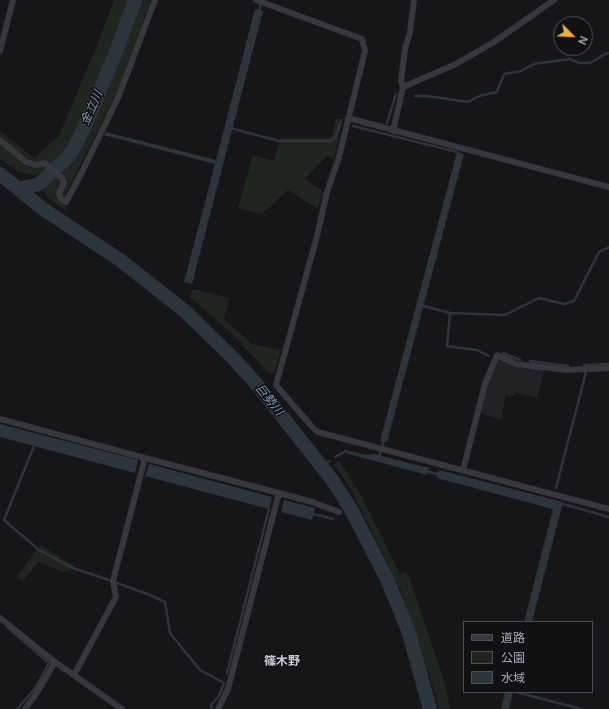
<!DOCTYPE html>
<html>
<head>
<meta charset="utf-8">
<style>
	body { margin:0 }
	#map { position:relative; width:609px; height:709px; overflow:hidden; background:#161618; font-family:Manrope,"Noto Sans JP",sans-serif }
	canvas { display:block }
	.legend { position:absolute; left:463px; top:621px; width:130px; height:72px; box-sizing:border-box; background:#111113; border:1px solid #4d4f55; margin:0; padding:5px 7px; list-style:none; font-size:12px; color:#a8adb8 }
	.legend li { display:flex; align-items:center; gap:8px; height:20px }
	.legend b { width:20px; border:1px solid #4d4f55 }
	.north { position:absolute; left:553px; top:16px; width:40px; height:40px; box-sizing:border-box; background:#111113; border:1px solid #4d4f55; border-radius:50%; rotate:114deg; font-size:11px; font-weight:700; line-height:16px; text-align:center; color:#a8adb8 }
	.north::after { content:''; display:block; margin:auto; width:14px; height:18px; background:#f2b134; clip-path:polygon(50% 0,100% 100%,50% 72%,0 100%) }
</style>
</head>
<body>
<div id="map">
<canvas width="609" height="709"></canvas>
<ul class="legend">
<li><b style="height:5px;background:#37383d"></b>道路</li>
<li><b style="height:11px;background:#1e261f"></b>公園</li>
<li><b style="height:11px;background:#2c353c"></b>水域</li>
</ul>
<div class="north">N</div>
</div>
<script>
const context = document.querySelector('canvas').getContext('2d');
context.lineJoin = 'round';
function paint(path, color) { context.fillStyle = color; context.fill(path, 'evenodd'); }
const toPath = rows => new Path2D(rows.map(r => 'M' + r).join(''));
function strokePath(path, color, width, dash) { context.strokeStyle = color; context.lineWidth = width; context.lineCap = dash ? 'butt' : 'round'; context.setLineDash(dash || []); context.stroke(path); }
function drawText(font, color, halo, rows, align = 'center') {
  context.font = font + ' Manrope,"Noto Sans JP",sans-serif'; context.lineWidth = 3; context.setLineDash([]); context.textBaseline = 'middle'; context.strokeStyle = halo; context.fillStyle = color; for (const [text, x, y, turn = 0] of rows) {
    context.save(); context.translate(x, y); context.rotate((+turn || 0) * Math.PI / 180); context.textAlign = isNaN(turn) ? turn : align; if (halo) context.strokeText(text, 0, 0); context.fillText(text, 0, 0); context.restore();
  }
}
const built = toPath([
	[498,359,544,370,537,398,515,392,514,396,506,395,501,420,480,413,486,386]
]);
const green = toPath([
	[114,0,132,0,112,58,82,124,68,151,47,172,34,175,19,172,0,159,0,131,34,158,59,136,98,43],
	[140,0,151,0,116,95,65,195,67,212,48,198,44,191,46,183,76,152,117,62],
	[336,119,343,119,334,159,327,156,305,179,323,191,318,209,288,190,262,214,238,208,253,155,274,161,279,143,280,138,331,138],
	[193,289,230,298,224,319,252,344,281,350,274,374,270,374,231,333,189,296],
	[339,460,362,497,400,574,405,572,409,577,445,683,450,709,439,709,435,693,401,591,349,486,334,465],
	[40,545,74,566,72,570,62,572,39,562,23,581,17,577]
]);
const water = toPath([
	[255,9,263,11,192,284,184,282,215,164,104,135,106,132,216,160],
	[457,152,464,154,387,442,380,441],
	[0,424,138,460,135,473,0,437],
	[346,450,367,455,374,454,429,468,427,475,345,453,343,451],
	[149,464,272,497,269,509,145,476],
	[439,470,563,502,532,622,524,622,553,509,437,478],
	[284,500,315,508,312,520,281,512],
	[505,692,513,692,509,709,501,709]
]);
const stream = toPath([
	[259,13,261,2],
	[415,96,427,96,468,102,479,96,497,92,504,74,521,71,534,64,569,59,580,63,590,63,607,53,609,53],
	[387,123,396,94],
	[85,126,90,128],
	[353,126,457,152,458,154],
	[230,128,279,141,331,141,336,136,340,123],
	[420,305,450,313,447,346,477,350,489,356],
	[450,313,505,315,539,298,564,304,574,301,599,252,609,247],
	[503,353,520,360],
	[530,361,568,366],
	[584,365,609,364],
	[34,446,4,520,39,550,73,568,109,580],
	[335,457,344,452,347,452],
	[379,457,384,439],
	[322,467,330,461],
	[426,471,440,475],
	[556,488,586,372],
	[559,505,563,504,609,517],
	[310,513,333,519],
	[117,583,150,595,165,602,170,633,200,670,224,683,219,696,211,705,212,709],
	[7,627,49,663,36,687,17,709],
	[227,673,269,509],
	[516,692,581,709]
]);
const river = toPath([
	[0,174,43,209,120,260,186,312,234,359,259,387,333,481,352,511,387,579,408,630,430,709],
	[18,189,39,184,68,157,75,146,85,126,114,57,135,0]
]);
const street = toPath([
	[256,0,362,39,365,51,339,157,327,192,317,236,276,385,313,428,318,432,609,509],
	[0,51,13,0],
	[403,87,456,64,494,42,554,0],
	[348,118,609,187],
	[393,131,403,87,401,81,405,49,410,32,414,0],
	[0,140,26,162,36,165,45,163,62,178,64,183,59,194,61,199,66,202,82,172,118,98,155,0],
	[0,419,145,458,113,581,116,597,74,675],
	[145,458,279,493,312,502,339,512],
	[463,470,485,384,497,355,516,364,567,370,609,368],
	[0,618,55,662,122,709],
	[25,709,38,691,55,662],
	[218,709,228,689,279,493]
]);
const waterNames = [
	["金立川",92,108,-66],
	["巨勢川",269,400,51]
];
const neighbourhoodNames = [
	["篠木野",282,662]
];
paint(built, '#222225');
paint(green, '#1e261f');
paint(water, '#2c353c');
strokePath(stream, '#2c353c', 2.5);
strokePath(river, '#2c353c', 14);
strokePath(street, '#37383d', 6);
drawText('italic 12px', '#7f9bb3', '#111113', waterNames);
drawText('bold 12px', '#c9ccd4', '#111113', neighbourhoodNames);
</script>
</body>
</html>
